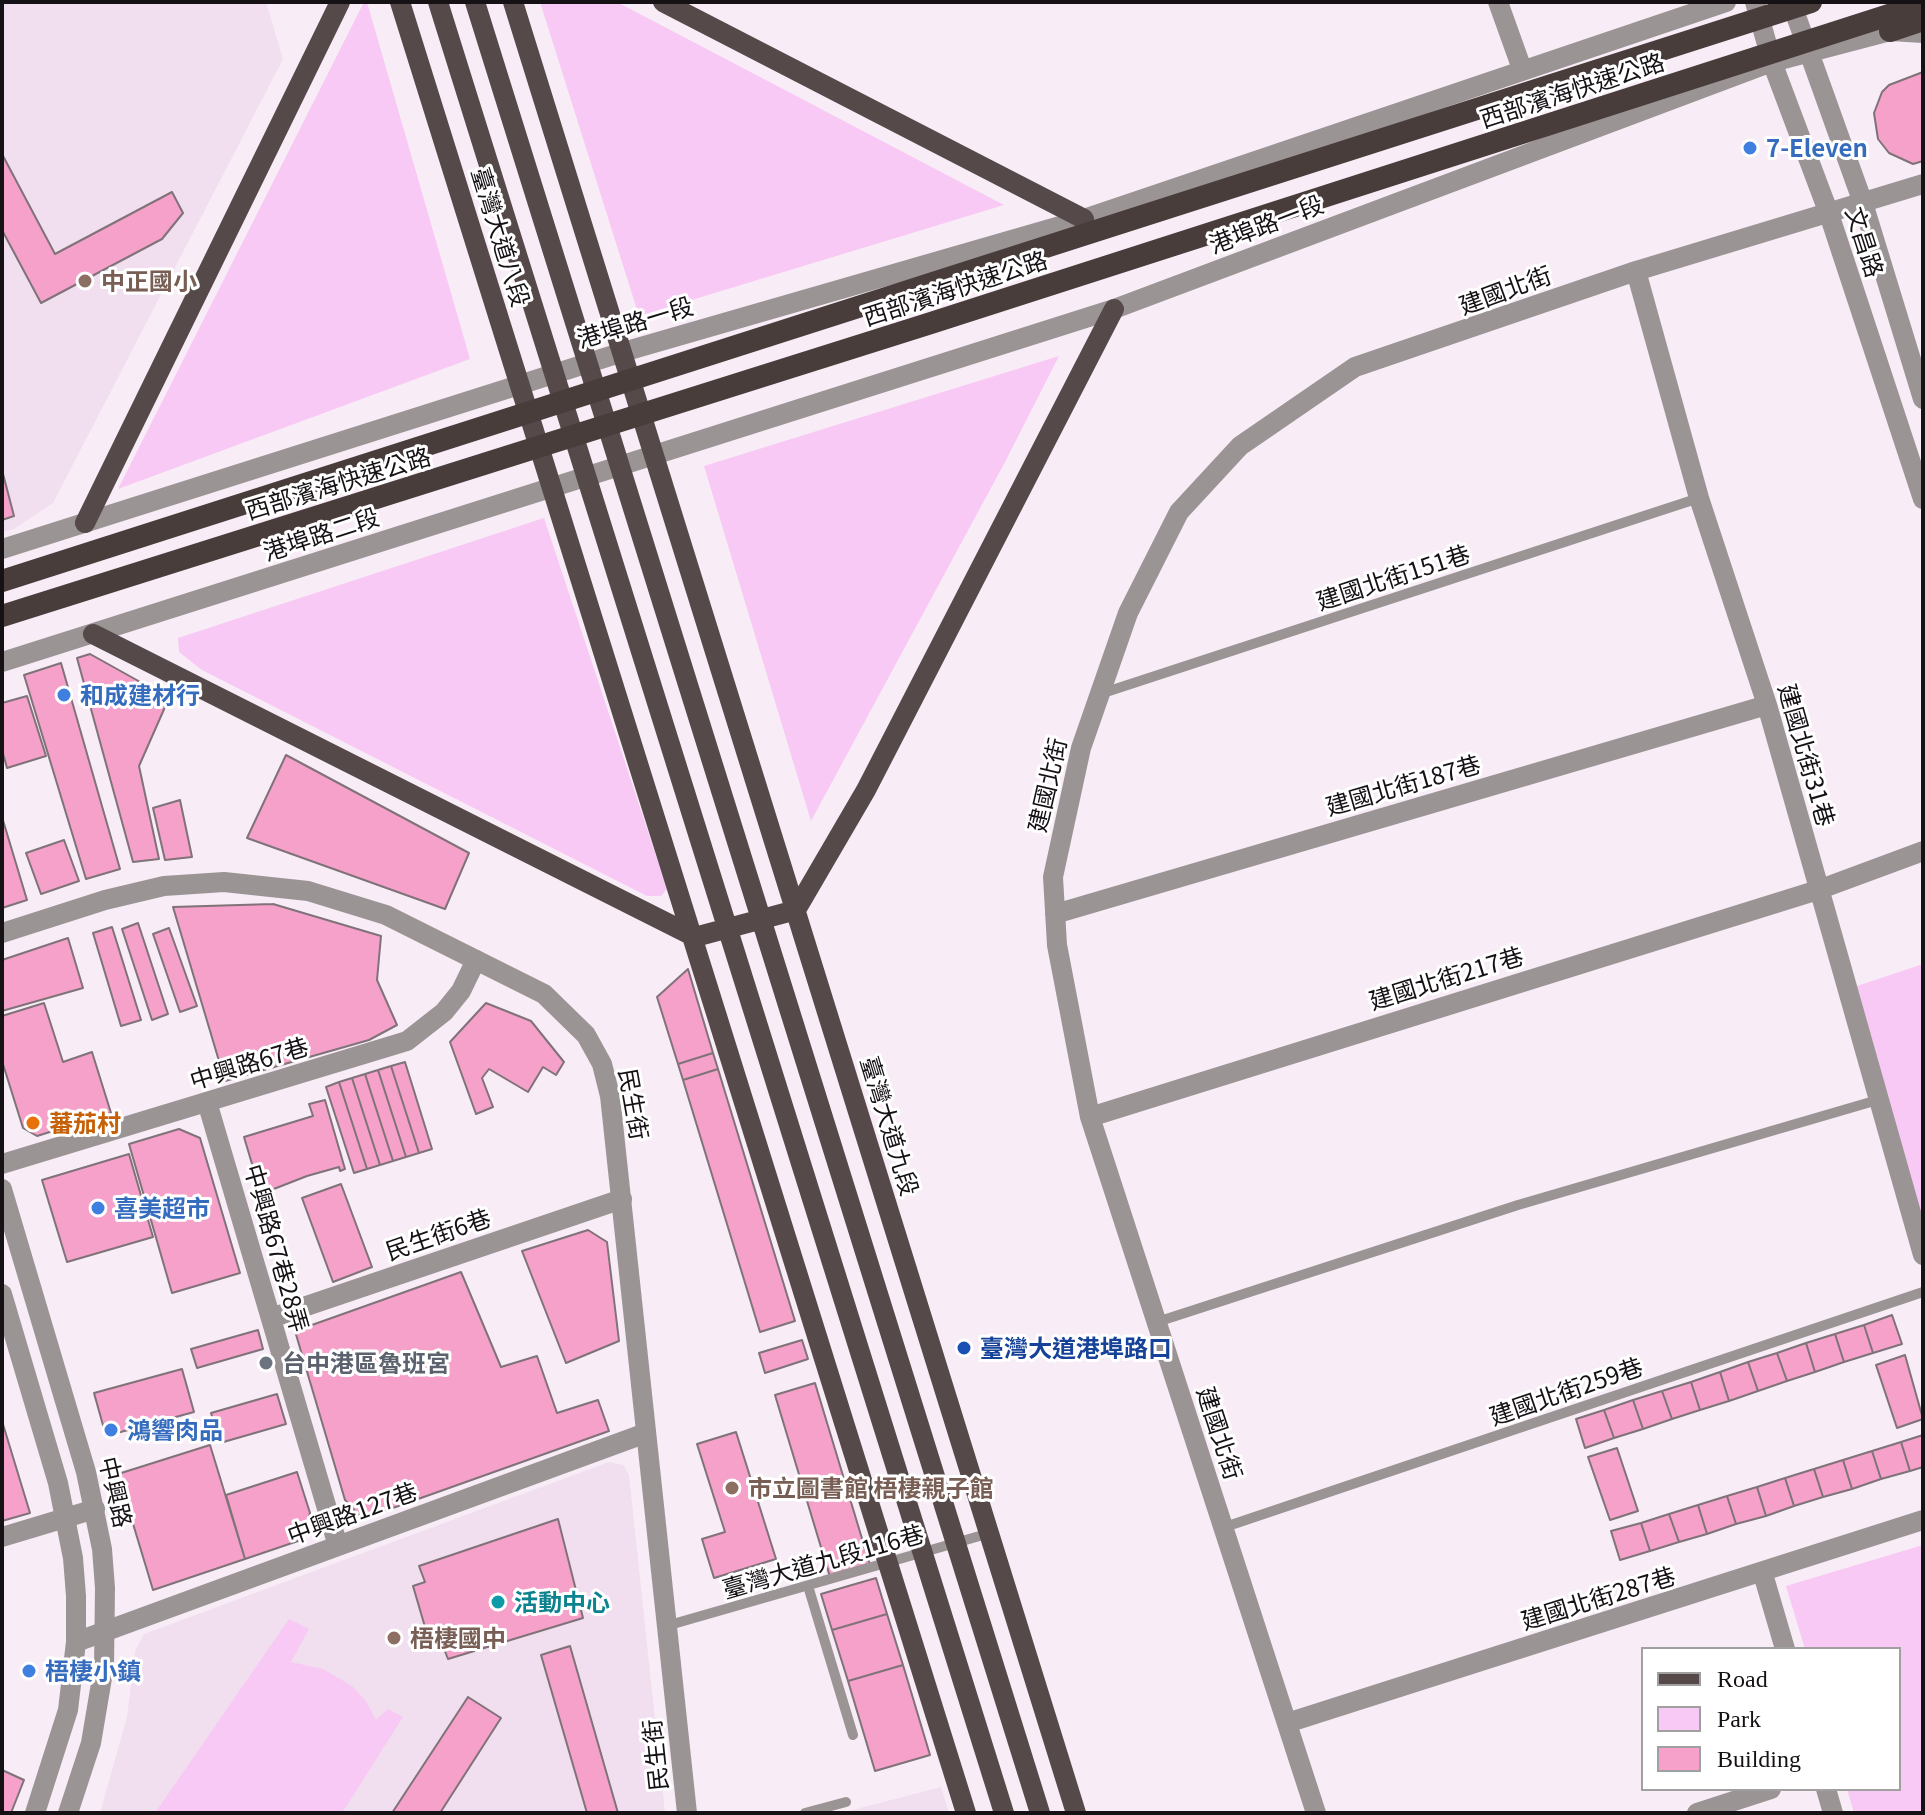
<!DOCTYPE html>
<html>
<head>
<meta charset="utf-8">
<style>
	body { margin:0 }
	#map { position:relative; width:1925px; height:1815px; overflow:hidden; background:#f8ecf6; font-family:Georgia,serif }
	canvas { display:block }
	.frame { position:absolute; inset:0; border:4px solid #151115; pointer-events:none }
	.legend { position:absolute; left:1641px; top:1647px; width:260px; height:144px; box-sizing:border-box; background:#fff; border:2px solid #a1a0a1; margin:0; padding:10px 14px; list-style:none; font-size:24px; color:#151115 }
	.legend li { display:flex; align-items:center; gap:16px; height:40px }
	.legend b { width:40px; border:2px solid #a1a0a1 }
</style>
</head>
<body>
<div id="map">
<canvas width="1925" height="1815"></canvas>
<div class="frame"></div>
<ul class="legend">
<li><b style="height:10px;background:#554a49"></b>Road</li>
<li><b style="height:22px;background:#f8c9f4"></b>Park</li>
<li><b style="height:22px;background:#f5a1ca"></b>Building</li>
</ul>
</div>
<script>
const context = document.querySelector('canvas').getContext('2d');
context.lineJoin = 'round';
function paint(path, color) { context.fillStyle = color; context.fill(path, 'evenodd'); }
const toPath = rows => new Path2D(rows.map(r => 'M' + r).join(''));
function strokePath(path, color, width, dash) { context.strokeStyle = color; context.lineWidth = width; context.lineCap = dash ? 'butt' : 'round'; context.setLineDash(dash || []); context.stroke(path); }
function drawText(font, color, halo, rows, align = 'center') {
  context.font = font + ' Georgia,"Noto Sans TC",serif'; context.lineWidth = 6; context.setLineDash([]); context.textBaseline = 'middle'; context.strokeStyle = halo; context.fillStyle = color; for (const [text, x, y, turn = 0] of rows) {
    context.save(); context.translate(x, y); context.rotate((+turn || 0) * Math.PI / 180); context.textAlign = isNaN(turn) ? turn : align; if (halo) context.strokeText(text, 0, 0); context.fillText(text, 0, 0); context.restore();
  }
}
const built = toPath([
	[2,2,266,2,283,59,53,503,14,529,2,532],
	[609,1462,623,1465,629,1475,665,1813,100,1813,127,1717,135,1651,144,1634],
	[941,1787,949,1813,841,1813]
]);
const green = toPath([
	[364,2,367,2,470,359,118,489],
	[540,2,617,2,1004,205,639,316],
	[1059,356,1005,462,811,821,704,466],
	[544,518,667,889,661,896,647,896,202,670,179,652,178,638],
	[1923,964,1923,1225,1854,987],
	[1923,1545,1923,1813,1854,1813,1847,1789,1899,1789,1899,1649,1805,1649,1786,1586],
	[289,1619,309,1629,291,1662,323,1669,352,1686,366,1701,376,1720,388,1709,403,1717,342,1813,155,1813]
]);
const building = toPath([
	[1923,72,1923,161,1913,164,1889,153,1878,139,1874,113,1882,92,1889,85,1923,72],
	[2,154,55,254,172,192,183,213,162,239,41,303,2,230,2,154],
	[2,470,14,516,2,520,2,470],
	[90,654,169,698,139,766,159,859,133,862,77,658,90,654],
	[61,663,120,869,86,879,24,675,61,663],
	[27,696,46,756,7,768,2,750,2,703,27,696],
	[286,755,469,853,445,909,247,838,286,755],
	[180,800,192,857,165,860,153,808,180,800],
	[2,817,27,900,2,908,2,817],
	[64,840,79,881,41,894,26,853,64,840],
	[273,904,381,936,377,980,397,1025,369,1040,225,1081,173,907,273,904],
	[138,923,168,1014,152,1020,122,929,138,923],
	[112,927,141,1020,121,1026,93,933,112,927],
	[169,928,197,1006,180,1012,153,934,169,928],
	[68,938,83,988,2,1011,2,960,68,938],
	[688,969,713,1053,678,1064,657,997,688,969],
	[44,1003,63,1062,92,1052,111,1113,37,1136,23,1128,2,1061,2,1016,44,1003],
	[486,1003,531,1021,564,1062,556,1075,543,1067,528,1092,489,1069,482,1078,493,1107,476,1114,450,1042,486,1003],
	[713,1053,718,1069,683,1080,678,1064,713,1053],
	[405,1062,432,1149,419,1153,391,1066,405,1062],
	[391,1066,419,1153,406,1157,378,1070,391,1066],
	[718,1069,795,1321,760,1332,683,1080,718,1069],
	[378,1070,406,1157,393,1161,365,1074,378,1070],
	[365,1074,393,1161,380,1165,352,1078,365,1074],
	[352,1078,380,1165,367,1169,339,1082,352,1078],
	[339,1082,367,1169,354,1173,326,1087,339,1082],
	[325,1100,345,1169,340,1171,339,1167,307,1176,261,1194,244,1137,313,1116,309,1104,325,1100],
	[179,1129,200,1138,240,1273,172,1293,129,1144,179,1129],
	[129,1154,153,1237,67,1262,42,1180,129,1154],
	[341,1184,372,1267,333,1282,302,1198,341,1184],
	[588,1230,607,1242,619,1341,566,1363,522,1251,588,1230],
	[461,1272,501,1367,537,1356,557,1413,598,1400,609,1431,362,1519,345,1500,295,1331,461,1272],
	[1892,1315,1902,1344,1873,1353,1864,1325,1892,1315],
	[1864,1325,1873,1353,1844,1362,1835,1334,1864,1325],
	[258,1330,263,1349,197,1368,191,1349,258,1330],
	[1835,1334,1844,1362,1815,1372,1806,1343,1835,1334],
	[802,1340,808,1359,765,1373,759,1353,802,1340],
	[1806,1343,1815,1372,1787,1381,1777,1353,1806,1343],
	[1777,1353,1787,1381,1758,1391,1748,1362,1777,1353],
	[1905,1355,1923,1419,1897,1428,1876,1365,1905,1355],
	[1748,1362,1758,1391,1729,1401,1720,1372,1748,1362],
	[182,1369,194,1412,106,1436,94,1393,182,1369],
	[1720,1372,1729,1401,1700,1410,1691,1382,1720,1372],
	[1691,1382,1700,1410,1672,1419,1662,1391,1691,1382],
	[815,1383,870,1565,830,1577,775,1395,815,1383],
	[1662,1391,1672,1419,1643,1429,1633,1400,1662,1391],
	[277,1394,286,1424,220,1443,211,1413,277,1394],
	[1633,1400,1643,1429,1614,1438,1604,1410,1633,1400],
	[1604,1410,1614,1438,1585,1448,1576,1419,1604,1410],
	[2,1421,30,1513,2,1521,2,1421],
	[736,1432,776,1559,714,1578,702,1539,725,1532,697,1444,736,1432],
	[1923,1435,1923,1467,1910,1471,1901,1442,1923,1435],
	[1901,1442,1910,1471,1881,1479,1872,1451,1901,1442],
	[210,1445,245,1559,153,1590,118,1474,210,1445],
	[1617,1448,1638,1511,1610,1520,1588,1457,1617,1448],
	[1872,1451,1881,1479,1852,1489,1843,1460,1872,1451],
	[1843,1460,1852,1489,1823,1497,1814,1469,1843,1460],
	[1814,1469,1823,1497,1794,1506,1785,1478,1814,1469],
	[297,1472,310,1513,301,1540,245,1559,226,1495,297,1472],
	[1785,1478,1794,1506,1766,1516,1757,1487,1785,1478],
	[1757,1487,1766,1516,1736,1524,1727,1496,1757,1487],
	[1727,1496,1736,1524,1707,1534,1698,1505,1727,1496],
	[1698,1505,1707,1534,1679,1542,1669,1514,1698,1505],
	[1669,1514,1679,1542,1650,1551,1641,1523,1669,1514],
	[558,1519,583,1618,448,1659,441,1641,430,1644,413,1586,425,1582,419,1566,558,1519],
	[1641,1523,1650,1551,1620,1560,1611,1531,1641,1523],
	[876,1578,887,1614,832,1630,821,1594,876,1578],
	[887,1614,903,1665,848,1681,832,1630,887,1614],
	[570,1646,618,1813,587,1813,541,1655,570,1646],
	[903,1665,930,1755,875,1771,848,1681,903,1665],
	[468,1697,501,1718,440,1813,392,1813,468,1697],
	[2,1770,24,1780,11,1813,2,1813,2,1770]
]);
const service = toPath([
	[1100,694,1699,498],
	[1157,1322,1518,1205,1881,1099],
	[1222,1528,1923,1292],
	[808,1586,853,1735],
	[666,1626,990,1533],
	[805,1813,846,1802]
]);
const minor = toPath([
	[1498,2,1522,69],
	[1636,271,1699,498,1767,705,1923,1255],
	[1055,914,1767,705],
	[207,1102,338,1546],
	[1090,1117,1818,890,1923,851],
	[2,1164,407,1041,444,1012,461,991,476,960],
	[271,1318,622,1199],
	[2,1537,95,1509],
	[1763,1574,1785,1649],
	[76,1642,646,1433],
	[1287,1723,1923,1520],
	[1826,1789,1833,1813],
	[1316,1813,1090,1117,1057,945,1053,877,1081,748,1128,613,1179,512,1240,446,1355,367,1636,271,1923,184],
	[1697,1813,1771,1789]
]);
const tertiary = toPath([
	[1755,2,1772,62,1828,211,1923,499],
	[1791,2,1863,203,1923,399],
	[2,549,623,352,1084,219,1726,2],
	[2,662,1114,309,1772,62,1890,31,1923,33],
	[2,933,105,900,164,886,224,882,308,891,386,915,544,994,586,1035,602,1064,610,1096,687,1813],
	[2,1189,86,1472,102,1549,105,1588,104,1666,91,1743,68,1813],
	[2,1294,58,1483,73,1558,76,1596,76,1642,68,1710,35,1813]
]);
const primary = toPath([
	[400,2,966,1813],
	[438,2,1004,1813],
	[475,2,1040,1813],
	[513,2,1076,1813],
	[663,2,1084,219],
	[85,523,340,2],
	[93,634,695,937,796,910,866,790,1114,309]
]);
const trunk = toPath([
	[1890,31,1923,20]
]);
const trunkBridge = toPath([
	[2,581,1811,2],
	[2,616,931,323,1923,4]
]);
const markers = [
	[1750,148,8,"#3f7fe0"],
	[85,281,8,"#8d6e63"],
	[64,695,8,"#3f7fe0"],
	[33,1123,8,"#e8710a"],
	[98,1208,8,"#3f7fe0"],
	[964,1348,8,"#1a4fb4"],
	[266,1363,8,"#6b7280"],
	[111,1430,8,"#3f7fe0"],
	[732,1488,8,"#8d6e63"],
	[498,1602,8,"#0f9aa8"],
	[394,1638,8,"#8d6e63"],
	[29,1671,8,"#3f7fe0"]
];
const streetNames = [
	["西部濱海快速公路",1572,90,-18],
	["港埠路一段",1266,224,-21],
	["臺灣大道八段",501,237,73],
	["文昌路",1865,242,72],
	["西部濱海快速公路",955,288,-18],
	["建國北街",1505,290,-20],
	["港埠路一段",635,322,-17],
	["西部濱海快速公路",338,483,-17],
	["港埠路二段",321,534,-18],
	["建國北街151巷",1393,577,-18],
	["建國北街31巷",1807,755,74],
	["建國北街",1047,785,-77],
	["建國北街187巷",1403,785,-16],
	["建國北街217巷",1446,978,-17],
	["中興路67巷",249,1063,-17],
	["民生街",634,1104,80],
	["臺灣大道九段",890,1126,73],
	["民生街6巷",438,1234,-19],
	["中興路67巷28弄",277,1248,74],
	["建國北街259巷",1566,1391,-19],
	["建國北街",1220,1433,72],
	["中興路",116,1492,77],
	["中興路127巷",352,1513,-20],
	["臺灣大道九段116巷",823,1561,-16],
	["建國北街287巷",1598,1598,-17],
	["民生街",655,1755,-96]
];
const shopNames = [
	["7-Eleven",1766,148],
	["和成建材行",80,695],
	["喜美超市",114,1208],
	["鴻響肉品",127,1430],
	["梧棲小鎮",45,1671]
];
const educationNames = [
	["中正國小",101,281],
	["市立圖書館 梧棲親子館",748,1488],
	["梧棲國中",410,1638]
];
const foodNames = [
	["蕃茄村",49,1123]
];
const transitNames = [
	["臺灣大道港埠路口",980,1348]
];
const worshipNames = [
	["台中港區魯班宮",282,1363]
];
const cultureNames = [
	["活動中心",514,1602]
];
paint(built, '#f1dfef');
paint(green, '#f8c9f4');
paint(building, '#f5a1ca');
strokePath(building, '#7f7278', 2);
strokePath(service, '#9b9494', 10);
strokePath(minor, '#9b9494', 20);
strokePath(tertiary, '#9b9494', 20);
strokePath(primary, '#554a49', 20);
strokePath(trunk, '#493d3c', 22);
strokePath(trunkBridge, '#493d3c', 22);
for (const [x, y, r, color] of markers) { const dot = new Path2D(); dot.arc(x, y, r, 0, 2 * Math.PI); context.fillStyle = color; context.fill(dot); strokePath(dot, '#fff', 3); }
drawText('24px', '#151115', '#fff', streetNames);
drawText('bold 24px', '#366cbe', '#fff', shopNames, 'left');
drawText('bold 24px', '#785e54', '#fff', educationNames, 'left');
drawText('bold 24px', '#c56008', '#fff', foodNames, 'left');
drawText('bold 24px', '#164399', '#fff', transitNames, 'left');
drawText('bold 24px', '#5b616d', '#fff', worshipNames, 'left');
drawText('bold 24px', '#0d838f', '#fff', cultureNames, 'left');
</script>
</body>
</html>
